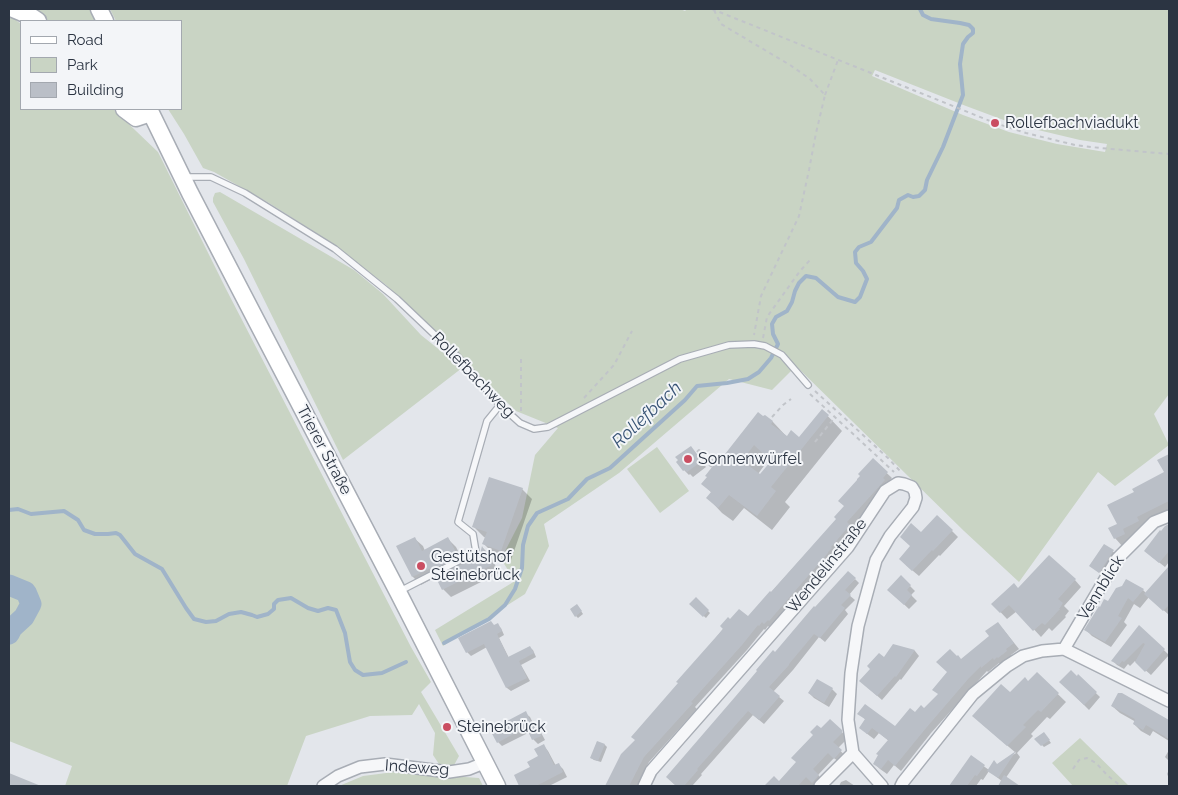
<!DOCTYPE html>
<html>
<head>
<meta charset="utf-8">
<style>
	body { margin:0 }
	#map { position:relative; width:1178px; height:795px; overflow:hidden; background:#e3e6eb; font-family:Raleway,sans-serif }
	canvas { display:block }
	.frame { position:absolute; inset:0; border:10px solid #2b3442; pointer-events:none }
	.legend { position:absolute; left:20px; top:20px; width:162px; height:90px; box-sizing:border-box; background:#f3f5f8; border:1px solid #a3a8af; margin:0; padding:6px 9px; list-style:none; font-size:15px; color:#2b3442 }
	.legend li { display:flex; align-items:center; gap:10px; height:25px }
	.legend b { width:25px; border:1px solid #a3a8af }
</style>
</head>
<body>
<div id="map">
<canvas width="1178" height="795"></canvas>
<div class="frame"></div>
<ul class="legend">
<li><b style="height:6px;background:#fff"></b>Road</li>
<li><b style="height:14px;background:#c9d4c4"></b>Park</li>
<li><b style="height:14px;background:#babfc7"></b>Building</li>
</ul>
</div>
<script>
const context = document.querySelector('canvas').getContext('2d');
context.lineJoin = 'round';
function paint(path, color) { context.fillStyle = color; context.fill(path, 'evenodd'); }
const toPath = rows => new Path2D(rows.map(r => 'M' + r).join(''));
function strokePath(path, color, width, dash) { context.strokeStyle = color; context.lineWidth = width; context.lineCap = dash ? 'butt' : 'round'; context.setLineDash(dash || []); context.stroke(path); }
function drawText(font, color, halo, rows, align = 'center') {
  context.font = font + ' Raleway,sans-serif'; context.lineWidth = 4; context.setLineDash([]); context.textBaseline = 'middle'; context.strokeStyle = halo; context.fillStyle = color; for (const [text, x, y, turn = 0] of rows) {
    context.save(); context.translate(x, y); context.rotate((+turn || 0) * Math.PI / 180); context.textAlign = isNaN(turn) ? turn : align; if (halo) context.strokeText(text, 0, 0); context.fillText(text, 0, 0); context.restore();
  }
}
const green = toPath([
	[33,9,91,9,97,21,49,21],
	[110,9,680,9,685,11,687,9,1169,9,1169,394,1154,414,1169,445,1115,486,1098,472,1019,582,964,531,796,366,772,390,729,379,619,473,544,524,549,546,525,594,443,646,435,630,515,581,501,559,522,518,535,455,558,428,516,411,386,285,327,240,269,203,214,172,203,168,184,134,168,109,181,109,181,21,116,21],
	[875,70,966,106,1017,125,1080,140,1107,144,1105,152,1057,144,1009,132,963,115,872,76],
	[9,15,21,24,21,109,113,109,158,152,226,289,411,647,431,682,421,692,459,756,453,767,441,767,433,755,435,733,419,704,412,715,370,716,306,736,287,786,65,786,72,766,9,741],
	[220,192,354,270,383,294,421,335,462,368,343,460,244,259,213,202,213,198,215,193],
	[657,447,689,491,660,513,627,469],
	[1080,738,1129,786,1073,786,1052,763],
	[394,772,479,778,483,786,339,786,363,776]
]);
const shadow = toPath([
	[822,410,842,431,785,502,790,507,772,530,744,508,733,521,722,513,708,498,712,493,703,484,718,465,762,417,765,416,773,422,787,437,800,439],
	[769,459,772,461,760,476,758,474],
	[695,453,706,467,693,477,690,474,689,475,684,470],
	[1169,455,1169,514,1123,547,1115,538,1118,524,1135,492,1166,473,1159,461],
	[873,460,892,478,887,484,889,486,851,528,854,531,770,628,768,626,765,630,764,629,747,650,695,707,697,709,649,762,637,786,606,786,622,755,636,740,680,683,730,620,748,618,837,519,845,507,859,480],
	[522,489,532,499,511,560,494,554,484,544,486,538,484,537,474,527],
	[937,516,958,537,940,556,939,555,919,576,906,565,921,533],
	[1165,528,1169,532,1169,562,1165,567,1151,556],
	[415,539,423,546,425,551,448,539,456,547,465,564,479,557,483,548,490,555,499,573,451,597,443,589,436,577,421,585,413,577,398,547],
	[1104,545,1116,554,1102,574,1093,568],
	[1162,576,1169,583,1169,615,1149,597,1140,608,1134,604,1124,622,1127,625,1111,647,1092,636,1086,630,1109,602,1143,590,1146,593],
	[855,579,859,583,849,595,855,600,845,610,848,614,825,642,819,637,793,670,773,692,784,701,778,708,764,724,753,715,701,774,702,775,692,786,677,786,672,782,775,653],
	[1075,580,1081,587,1064,606,1069,611,1065,616,1066,617,1052,631,1049,628,1041,637,1017,611,1007,619,993,604,1018,590],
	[910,586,915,591,911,595,917,601,909,609,894,595],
	[696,599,710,613,706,618,691,604],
	[579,608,583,614,578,618,576,616],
	[497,625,501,628,504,635,499,638,509,658,529,647,533,650,536,657,521,665,530,681,511,691,507,688,487,647,471,656,467,652],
	[1139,626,1169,655,1151,675,1135,661,1130,666,1128,664,1124,669,1117,665,1113,661],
	[1003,629,1019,649,1011,655,1012,657,1001,665,999,663,988,672,987,671,975,684,931,733,901,771,894,765,887,774,880,769,875,764,889,741,879,733,874,739,866,733,866,720,859,714,895,728,915,714,924,710,939,695,961,660],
	[894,646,915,651,919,656,901,680,900,679,882,700,865,685],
	[1037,674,1066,702,1050,719,1047,717,1031,734,1033,736,1017,753,1020,757,1003,782,989,771,983,780,981,779,976,786,951,786,971,757,989,770,1016,753,982,724,1011,694,1028,682],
	[1078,676,1100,697,1089,710,1061,682,1077,678],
	[832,689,837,694,829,707,814,698,809,693],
	[1112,706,1167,720,1169,722,1169,741,1153,731,1150,736,1141,731,1134,724,1136,722,1120,713],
	[525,713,530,717,533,723,534,723,538,727,545,740,538,744,533,739,530,732,502,746,498,742],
	[830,721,847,737,847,739,838,748,846,757,840,763,834,758,818,775,824,781,816,786,766,786,774,777,780,783,798,762,821,730],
	[1046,736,1051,743,1044,747,1036,739],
	[597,742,605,745,607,747,601,762,594,760,591,758],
	[544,746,548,751,556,766,558,764,563,769,567,777,549,786,521,786,515,776,531,767,540,757],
	[1169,750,1169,761,1165,757],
	[846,780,855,786,839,786,841,782]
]);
const stream = toPath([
	[9,510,18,509,31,514,64,511,78,520,84,530,95,534,108,534,116,533,120,535,135,554,162,569,186,608,194,619,206,622,216,621,229,614,241,612,252,615,257,617,268,614,274,609,274,604,278,600,291,598,308,608,318,611,328,608,336,610,345,633,350,662,355,670,363,675,382,673,406,662],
	[444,643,489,619,505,605,515,589,522,568,523,545,528,526,537,513,568,499,587,479,610,468,685,400,697,386,727,383,748,379,759,372,771,358,778,344,773,334,772,324,776,317,787,311,792,302,795,291,799,283,806,276,816,278,838,297,855,302,860,297,867,279,863,271,856,263,855,252,859,247,871,242,897,208,899,200,908,195,913,197,919,196,925,190,927,180,943,147,963,95,960,64,963,44,968,37,973,33,973,29,969,25,960,23,931,19,923,15,920,9]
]);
const river = toPath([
	[9,585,26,592,31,604,24,617,12,628,9,634]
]);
const building = toPath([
	[822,409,829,415,771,487,776,491,757,516,729,495,718,508,706,498,711,492,701,484,707,477,705,476,716,462,718,463,758,412,763,416,765,415,773,421,771,424,787,436,791,430,799,437],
	[754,445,771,461,760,474,742,461],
	[691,446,702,461,687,472,685,470,683,471,676,462,678,460,675,457],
	[1169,454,1169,501,1137,517,1139,521,1123,529,1125,534,1114,539,1108,528,1117,524,1107,505,1134,492,1132,489,1164,472,1157,460],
	[873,458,888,472,883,478,885,480,847,522,850,525,831,547,832,548,828,552,828,553,769,621,768,620,764,624,762,622,759,626,758,625,742,645,691,702,693,703,644,757,629,786,605,786,621,754,635,740,631,737,678,683,676,682,723,629,720,626,728,617,730,619,739,609,748,616,770,591,771,592,836,519,834,517,844,506,838,501,857,480,857,479,860,476,858,474],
	[489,477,523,488,501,551,482,544,487,532,472,527],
	[937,515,953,530,933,551,932,550,912,571,899,559,910,546,900,537,911,523,921,532],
	[1169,524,1169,551,1159,563,1144,551,1160,530,1161,531,1165,526],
	[415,537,422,551,448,537,458,556,432,570,431,568,412,577,396,546],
	[1104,544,1114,550,1099,573,1089,566],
	[482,546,492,565,442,590,436,578,478,556,480,554],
	[1049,555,1076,579,1058,599,1063,603,1059,609,1060,609,1045,625,1042,623,1033,631,1009,605,1000,613,991,604,1014,583,1018,588],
	[1169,566,1169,605,1163,611,1144,594],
	[848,571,856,578,845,590,851,595,841,605,845,608,820,638,814,634,789,664,789,665,769,687,780,696,759,720,748,711,697,769,698,770,684,786,676,786,666,777,735,697,757,671,756,670,773,650,775,652,814,606,815,607],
	[901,575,911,585,907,590,912,595,904,605,887,590],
	[1126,579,1144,589,1133,602,1128,598,1118,616,1122,618,1105,642,1084,630,1099,606,1100,607,1104,599,1108,601,1116,588,1122,586],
	[696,597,709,610,703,617,689,604],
	[577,604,582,611,575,617,570,609],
	[491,621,494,625,498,623,502,631,497,634,508,657,530,646,534,653,519,661,527,678,506,688,484,644,466,653,458,638],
	[998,622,1014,643,1006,649,1007,651,998,658,997,657,994,660,993,658,981,668,981,666,969,678,926,728,895,766,888,760,881,769,873,764,878,755,876,754,888,740,872,728,867,734,859,728,865,719,857,714,865,704,895,726,910,708,915,712,921,705,924,708,938,694,932,690,947,672,936,662,950,649,957,656,958,655,961,659,989,636,985,631],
	[1139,625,1165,649,1145,672,1135,662,1145,644,1143,643,1124,662,1122,661,1119,665,1111,661],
	[893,644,915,650,896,677,895,676,877,696,859,681,870,669,867,666,879,653,884,657],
	[1071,670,1077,676,1078,674,1097,692,1084,705,1059,682],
	[1037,672,1059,693,1041,712,1038,710,1023,725,1026,727,1007,746,972,716,1001,684,1010,692,1025,677,1028,681],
	[817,679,833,688,824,703,808,693],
	[1118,693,1122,693,1169,720,1169,739,1146,725,1143,730,1133,724,1135,719,1111,706],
	[526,711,531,722,534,721,541,736,532,740,526,727,497,743,490,730],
	[830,719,842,730,842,733,833,742,842,750,834,759,828,753,813,769,819,775,812,783,806,777,798,786,764,786,774,776,779,781,796,762,791,758,813,735,810,732,817,725,821,728],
	[1044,732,1050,740,1041,746,1034,739],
	[597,741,605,744,598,761,590,758],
	[544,744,554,765,559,763,563,772,536,786,519,786,514,775,530,767,527,762,538,756,534,749],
	[1016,751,998,778,987,771,994,760,997,764],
	[971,755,985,765,977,776,975,775,967,786,949,786],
	[9,773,41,786,9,786],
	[1004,775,1020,786,998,786]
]);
const path = toPath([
	[712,9,995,123,1026,133,1075,145,1100,148,1169,154],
	[714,10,721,24,790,65,810,79,825,95,816,133,809,170,799,216,761,296,754,335],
	[825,95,838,60],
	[763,338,767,317,800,271,810,260],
	[815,391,888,458,901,472],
	[810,394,894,472],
	[584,398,614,365,632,331],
	[521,411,521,357],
	[772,417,783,405,791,399],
	[815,442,835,417],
	[697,452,699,450,713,461],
	[709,465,712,467],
	[1073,769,1079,760,1087,758,1096,763,1108,776,1121,786],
	[1169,772,1168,774,1169,776]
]);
const lane = toPath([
	[184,177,211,177,245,193,335,249,397,299,457,356,500,405,520,423,534,429,548,427,680,359,729,345,754,344,765,346,782,355,808,385],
	[400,591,476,552,473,534,458,522,487,421,500,405]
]);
const street = toPath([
	[1064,649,1117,559,1154,522,1169,516],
	[323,786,338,776,360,767,385,764,449,772,469,769,484,763],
	[644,786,651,771,848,547,885,491,898,483,904,484,912,487,915,492,916,498,913,507,890,536,876,560,858,626,851,673,848,720,853,753,882,786],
	[820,786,853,753],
	[901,786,903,782,973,694,1007,666,1023,656,1042,651,1064,649,1169,701]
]);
const secondary = toPath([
	[13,9,32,17,38,21],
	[99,9,105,21],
	[124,109,136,118,151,113],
	[149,109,190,193,256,320,398,592,497,786]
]);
const markers = [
	[995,123,5,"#ca4e62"],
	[688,459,5,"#ca4e62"],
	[421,566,5,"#ca4e62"],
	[447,727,5,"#ca4e62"]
];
const poiNames = [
	["Rollefbachviadukt",1005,123],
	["Sonnenwürfel",698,459],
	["Gestütshof",431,557],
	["Steinebrück",431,575],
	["Steinebrück",457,727]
];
const streetNames = [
	["Rollefbachweg",473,375,46],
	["Trierer Straße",324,450,62],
	["Wendelinstraße",827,566,-51],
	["Vennblick",1101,588,-58],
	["Indeweg",417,768,4]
];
const waterNames = [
	["Rollefbach",647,415,-43]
];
paint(green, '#c9d4c4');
paint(shadow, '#0003');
strokePath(stream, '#a0b4c9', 4);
strokePath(river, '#a0b4c9', 21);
paint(building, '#babfc7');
strokePath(lane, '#a8adb5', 8);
strokePath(street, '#a8adb5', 14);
strokePath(secondary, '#a8adb5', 19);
strokePath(path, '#c1c4c9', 2, [4, 4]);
strokePath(lane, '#f6f7f9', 5.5);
strokePath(street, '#f6f7f9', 11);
strokePath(secondary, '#fff', 16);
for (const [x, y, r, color] of markers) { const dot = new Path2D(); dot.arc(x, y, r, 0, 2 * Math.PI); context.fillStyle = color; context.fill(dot); strokePath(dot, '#f3f5f8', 2); }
drawText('16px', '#2b3442', '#f3f5f8', poiNames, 'left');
drawText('16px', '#2b3442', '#f3f5f8', streetNames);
drawText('italic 18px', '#375375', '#f3f5f8', waterNames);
</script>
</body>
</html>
